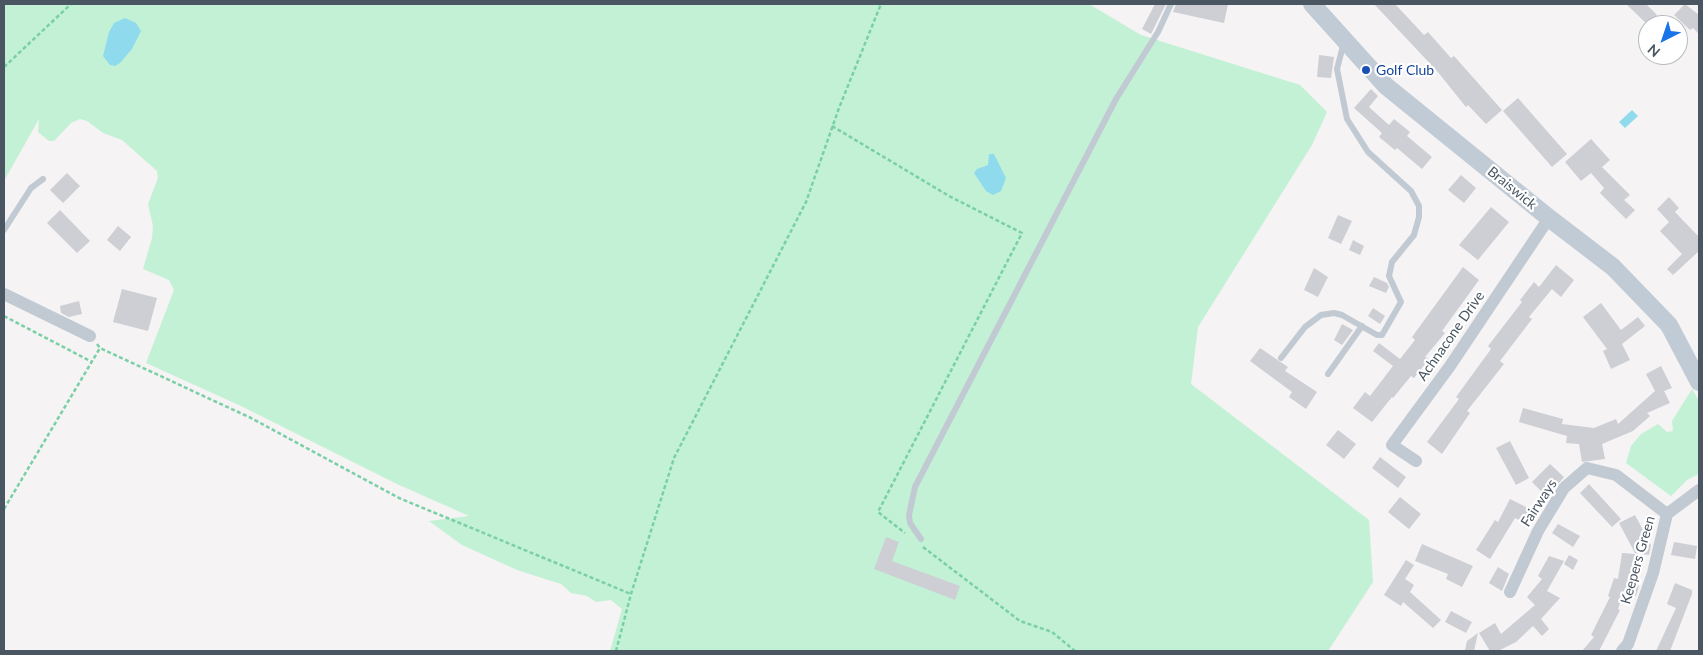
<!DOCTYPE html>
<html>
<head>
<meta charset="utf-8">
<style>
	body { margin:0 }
	#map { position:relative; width:1703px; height:655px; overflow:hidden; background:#f5f3f3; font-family:Lato,sans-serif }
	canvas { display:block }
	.frame { position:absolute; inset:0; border:5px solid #4a5661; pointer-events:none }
	.north { position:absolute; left:1638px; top:15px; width:50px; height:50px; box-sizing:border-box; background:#fff; border:1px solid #b7bbc0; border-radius:50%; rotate:221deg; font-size:14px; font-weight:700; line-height:20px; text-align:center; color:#4a5661 }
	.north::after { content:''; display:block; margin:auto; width:18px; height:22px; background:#1a73e8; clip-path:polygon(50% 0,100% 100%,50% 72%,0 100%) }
</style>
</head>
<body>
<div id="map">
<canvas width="1703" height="655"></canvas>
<div class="frame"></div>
<div class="north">N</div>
</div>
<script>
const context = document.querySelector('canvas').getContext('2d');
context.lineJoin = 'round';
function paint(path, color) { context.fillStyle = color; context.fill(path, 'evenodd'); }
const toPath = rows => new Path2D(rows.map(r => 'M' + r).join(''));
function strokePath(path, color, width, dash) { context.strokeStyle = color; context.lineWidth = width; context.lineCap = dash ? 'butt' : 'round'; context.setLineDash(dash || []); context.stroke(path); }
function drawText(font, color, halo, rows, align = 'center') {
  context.font = font + ' Lato,sans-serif'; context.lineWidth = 4.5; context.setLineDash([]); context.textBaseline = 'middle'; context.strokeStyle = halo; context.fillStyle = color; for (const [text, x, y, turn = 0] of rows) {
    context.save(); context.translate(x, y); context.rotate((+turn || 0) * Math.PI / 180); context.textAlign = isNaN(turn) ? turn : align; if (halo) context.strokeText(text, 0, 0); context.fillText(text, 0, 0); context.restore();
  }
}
const green = toPath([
	[4,4,1089,4,1141,35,1300,85,1327,112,1312,145,1198,327,1191,384,1369,520,1373,582,1328,651,610,651,622,609,611,600,596,602,587,596,571,593,561,584,517,570,462,545,429,521,469,516,397,484,241,406,146,363,174,290,169,280,143,269,152,238,153,226,148,204,158,178,157,171,122,140,103,133,87,121,80,119,71,123,54,141,49,141,38,132,39,119,4,181],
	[1692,389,1699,401,1699,474,1687,480,1671,496,1626,463,1631,446,1641,434,1658,424,1667,432,1673,431,1672,421]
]);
const water = toPath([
	[125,18,136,23,141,31,132,49,120,63,115,66,110,65,103,56,109,32,114,23],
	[1632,110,1638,116,1625,128,1619,122],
	[989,154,994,154,1006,178,1001,191,993,195,986,191,974,173,977,169,988,165]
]);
const building = toPath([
	[1155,4,1166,4,1151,34,1142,29],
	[1176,4,1228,4,1224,23,1173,12],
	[1374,4,1395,4,1424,35,1428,32,1451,58,1454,56,1502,110,1486,124,1468,105,1466,107,1437,71],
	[1626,4,1646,4,1657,15,1648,25],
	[1685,4,1699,15,1699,34,1693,28,1690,30,1674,15],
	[1319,55,1334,57,1331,78,1317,77],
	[1371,89,1378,96,1369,107,1389,125,1394,119,1410,132,1407,136,1432,157,1422,169,1397,148,1395,150,1379,137,1382,133,1354,108],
	[1518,98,1567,154,1552,167,1503,111],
	[1591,139,1610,160,1602,167,1630,195,1624,200,1635,210,1626,219,1600,193,1604,188,1591,173,1581,181,1565,162],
	[67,173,80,186,63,203,50,190],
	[1461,175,1476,188,1464,203,1448,190],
	[1669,197,1679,208,1675,212,1699,237,1699,251,1673,275,1667,269,1682,254,1660,231,1669,222,1657,209],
	[1491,207,1509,222,1478,260,1459,245],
	[60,210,90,241,77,253,47,223],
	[1338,215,1352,221,1341,244,1328,238],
	[118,226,131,237,120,251,107,240],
	[1353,240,1364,246,1360,255,1349,250],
	[1556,265,1574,280,1561,297,1552,289,1529,317,1532,319,1500,361,1504,364,1467,411,1470,413,1442,454,1427,442,1459,399,1456,397,1491,349,1488,346,1522,302,1520,300,1534,282,1539,287],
	[1463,267,1479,280,1442,331,1445,333,1425,357,1429,359,1414,378,1411,376,1393,398,1392,397,1372,422,1353,408,1365,392,1370,396,1393,366,1373,351,1379,343,1400,359,1415,340,1412,337],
	[1314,268,1328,277,1318,297,1304,290],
	[1374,277,1387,283,1389,287,1386,293,1369,286],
	[122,289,157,298,148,331,113,322],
	[79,301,82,314,69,317,61,313,60,306],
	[1601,303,1621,330,1638,317,1645,326,1622,344,1630,360,1611,369,1603,351,1607,349,1583,317],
	[1373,308,1385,316,1380,324,1368,316],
	[1342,324,1353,330,1342,345,1334,340],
	[1260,348,1288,367,1285,371,1317,392,1306,409,1289,397,1292,392,1250,361],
	[1661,366,1672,388,1664,391,1670,403,1647,413,1650,416,1633,431,1602,444,1605,459,1582,462,1579,444,1566,443,1567,436,1519,422,1523,408,1563,419,1562,424,1594,428,1616,419,1618,424,1655,391,1646,374],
	[1338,430,1356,444,1344,459,1326,445],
	[1510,441,1529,478,1516,485,1496,448],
	[1380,457,1406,477,1398,488,1372,468],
	[1550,464,1564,477,1547,497,1532,482],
	[1589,484,1621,519,1612,527,1580,493],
	[1400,497,1421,514,1409,529,1388,512],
	[1510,499,1532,510,1525,523,1515,518,1490,559,1476,550,1495,520,1498,522],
	[1635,515,1651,545,1649,555,1635,553,1619,523],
	[1558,524,1580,536,1573,547,1552,533],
	[886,537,899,542,892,561,960,586,955,600,874,569],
	[1674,542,1697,546,1695,559,1671,555],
	[1422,544,1473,566,1462,587,1446,579,1448,574,1415,561],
	[1622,553,1635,554,1631,583,1639,586,1636,596,1624,592,1618,609,1620,610,1599,651,1582,651,1594,637,1591,635,1610,597,1608,596,1614,578,1618,579],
	[1569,555,1578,560,1573,570,1564,564],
	[1549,556,1564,561,1547,591,1560,598,1541,619,1549,629,1542,636,1533,626,1516,642,1498,651,1490,651,1479,633,1495,623,1501,634,1535,605,1527,597,1542,579,1538,576],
	[1406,560,1414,565,1405,579,1414,585,1410,592,1441,620,1433,628,1403,602,1401,606,1384,595],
	[1498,567,1509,574,1502,591,1489,583],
	[1675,583,1692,590,1692,594,1670,651,1656,651,1676,608,1667,604],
	[1451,611,1472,622,1466,633,1445,622],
	[1478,633,1474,651,1465,650,1467,641]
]);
const path = toPath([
	[4,67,71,4],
	[832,126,949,196,1022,233,878,512,905,533],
	[4,316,92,362],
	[97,344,100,348,251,418,399,498,631,594],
	[4,509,100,348],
	[923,547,1020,621,1052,632,1075,651],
	[616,651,631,594,674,458,806,202,839,108,881,4]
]);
const lane = toPath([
	[4,230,31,188,43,179],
	[1281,358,1305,327,1321,315,1334,313,1342,315,1377,335,1382,335,1401,302,1389,276,1392,262,1414,235,1419,217,1419,206,1411,191,1368,152,1347,119,1337,69,1344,42],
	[1328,374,1362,326],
	[921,539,910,523,909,515,915,487,1116,99,1158,32,1171,4]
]);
const street = toPath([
	[4,294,90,336],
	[1416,461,1392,445,1450,366,1549,218],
	[1510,592,1538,531,1564,488,1587,468,1616,475,1667,514],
	[1622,651,1628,644,1653,573,1667,514,1699,490]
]);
const secondary = toPath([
	[1312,4,1386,86,1549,218,1613,267,1669,325,1699,382]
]);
const markers = [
	[1366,70,5,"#1a4fb4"]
];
const transitNames = [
	["Golf Club",1376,70]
];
const streetNames = [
	["Braiswick",1512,188,39],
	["Achnacone Drive",1451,336,-55],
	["Fairways",1539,503,-57],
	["Keepers Green",1638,560,-74]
];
paint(green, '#c3f1d5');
paint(water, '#90daee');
paint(building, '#cdcfd5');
strokePath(path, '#7ad0a6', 2.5, [4, 2.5]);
strokePath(lane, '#c1cad2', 6);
strokePath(street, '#c1cad2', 12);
strokePath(secondary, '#c1cbd6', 18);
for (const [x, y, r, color] of markers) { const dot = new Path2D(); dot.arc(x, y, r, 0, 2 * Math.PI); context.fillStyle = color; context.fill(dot); strokePath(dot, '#fff', 2); }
drawText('14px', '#164399', '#fff', transitNames, 'left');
drawText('14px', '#4a5661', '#fff', streetNames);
</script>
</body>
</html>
